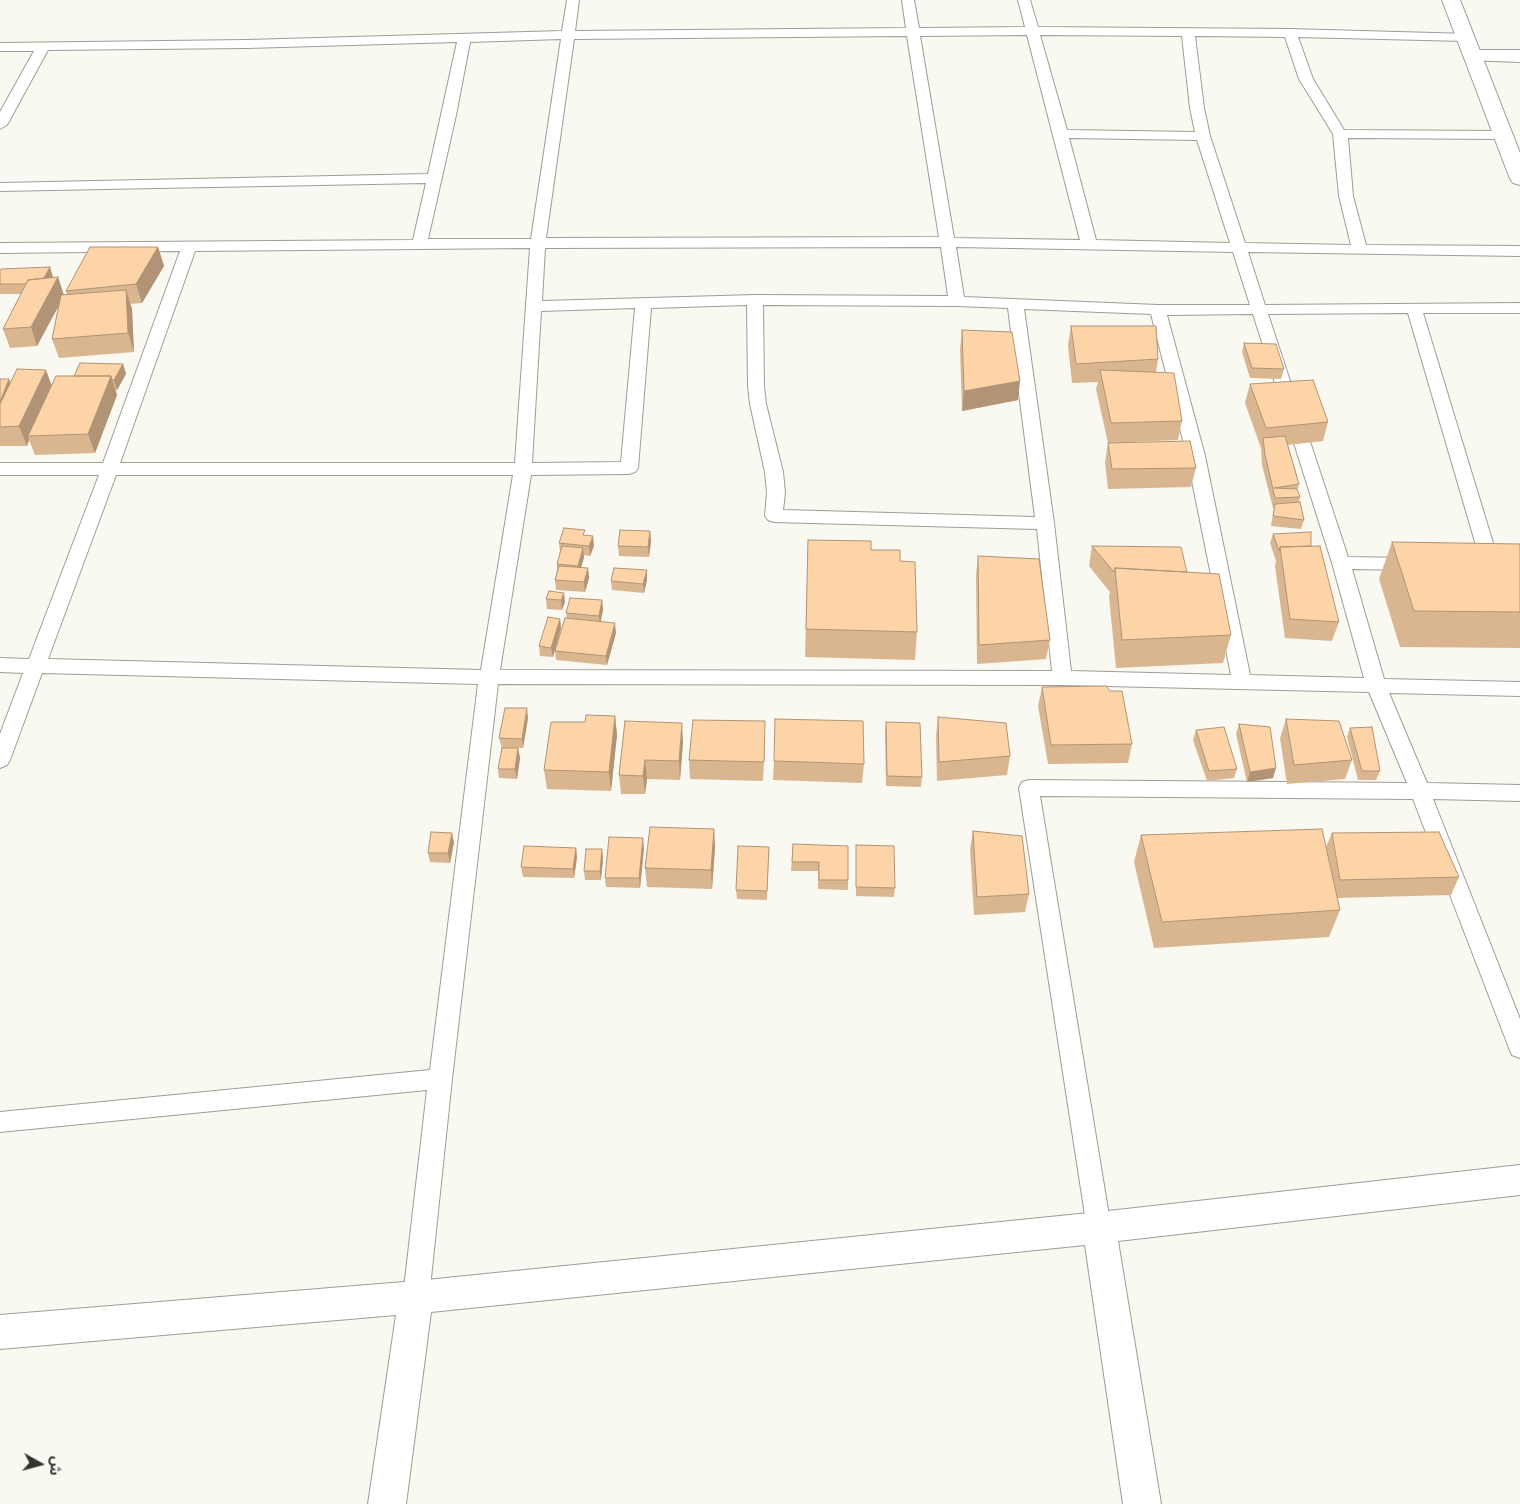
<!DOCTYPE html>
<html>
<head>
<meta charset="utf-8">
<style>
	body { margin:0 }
	#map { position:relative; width:1520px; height:1504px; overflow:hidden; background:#f9f8f1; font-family:"Varela Round","Noto Sans Arabic",sans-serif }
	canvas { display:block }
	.north { position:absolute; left:15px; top:1439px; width:50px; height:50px; -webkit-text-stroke:4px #f9f8f1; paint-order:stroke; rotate:97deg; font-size:14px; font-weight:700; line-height:20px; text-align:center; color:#343431 }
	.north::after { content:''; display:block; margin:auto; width:18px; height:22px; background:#343431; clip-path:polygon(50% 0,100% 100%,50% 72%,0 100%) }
</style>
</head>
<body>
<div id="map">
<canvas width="1520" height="1504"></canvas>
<div class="north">ش</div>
</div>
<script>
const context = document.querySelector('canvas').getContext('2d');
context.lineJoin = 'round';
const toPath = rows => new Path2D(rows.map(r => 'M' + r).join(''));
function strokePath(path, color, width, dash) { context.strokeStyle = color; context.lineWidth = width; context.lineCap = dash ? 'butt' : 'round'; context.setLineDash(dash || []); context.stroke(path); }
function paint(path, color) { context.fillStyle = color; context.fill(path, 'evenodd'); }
const service = toPath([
	[567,0,579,0,575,31,906,28,902,0,914,0,919,28,1025,27,1018,0,1030,0,1038,27,1290,29,1470,34,1472,37,1470,40,1465,41,1298,37,1313,79,1344,130,1503,131,1508,132,1510,135,1508,138,1503,139,1348,138,1353,196,1366,245,1520,246,1520,256,1248,252,1265,305,1520,303,1520,313,1423,313,1500,566,1497,570,1491,572,1485,570,1482,566,1408,313,1268,314,1348,557,1411,558,1417,560,1420,564,1417,568,1411,570,1352,569,1384,679,1520,682,1520,696,1389,693,1427,783,1520,785,1520,801,1433,799,1520,1019,1520,1058,1512,1055,1509,1048,1413,799,1040,796,1111,1228,1108,1236,1099,1239,1090,1236,1087,1228,1019,788,1022,782,1029,780,1407,783,1369,692,1062,685,498,684,452,1079,429,1297,425,1305,416,1309,407,1305,403,1297,427,1090,0,1132,0,1112,430,1070,478,684,42,673,10,760,7,765,0,768,0,734,23,673,0,672,0,658,29,659,99,475,0,475,0,463,103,463,180,251,0,253,0,243,413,240,426,183,0,191,0,183,428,174,457,42,247,48,48,50,7,125,0,129,0,112,34,51,0,51,0,43,247,40,562,31,567,0],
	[1027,35,1080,240,954,238,920,36,1027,35],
	[1040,35,1182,36,1190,108,1195,132,1067,130,1040,35],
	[907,36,939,237,546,238,574,39,907,36],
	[1195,36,1285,37,1299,79,1333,134,1339,196,1351,245,1245,243,1210,136,1204,108,1195,36],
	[561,39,531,239,428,239,456,115,470,42,561,39],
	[1069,138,1197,140,1230,243,1096,240,1069,138],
	[941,247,948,296,755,295,542,301,545,248,941,247],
	[956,247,1233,252,1250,305,1158,305,964,297,956,247],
	[530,248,515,463,120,463,195,251,530,248],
	[747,305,748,386,750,404,765,472,767,493,765,516,768,520,774,522,1037,529,1052,671,500,670,531,475,629,474,635,472,638,468,651,308,747,305],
	[763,305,957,306,1008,308,1035,517,783,510,785,493,783,472,766,404,764,386,763,305],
	[635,308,621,462,532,463,541,311,635,308],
	[1024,309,1151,314,1187,456,1231,675,1071,671,1054,523,1024,309],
	[1253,314,1332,563,1364,678,1250,675,1205,456,1167,315,1253,314],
	[116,475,513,475,481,670,48,659,116,475]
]);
const minor = toPath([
	[1520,1165,1520,1195,1118,1241,1161,1504,1123,1504,1085,1245,431,1312,406,1504,368,1504,396,1315,0,1349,0,1315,416,1281,1099,1212,1520,1165]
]);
const tertiary = toPath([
	[1473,50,1520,50,1520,62,1466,60,1464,56,1466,52,1473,50]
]);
const secondary = toPath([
	[1442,0,1460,0,1520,153,1520,185,1513,183,1510,179,1442,0]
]);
const wall = toPath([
	[158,247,164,266,142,303,130,304,132,309,134,352,59,358,52,339,58,307,37,346,10,348,3,329,21,294,0,294,0,270,53,277,58,277,64,295,67,294,66,291],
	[1071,326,1158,359,1156,372,1182,421,1178,440,1108,443,1096,389,1098,382,1072,383,1068,345],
	[962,330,1018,400,962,411,960,349],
	[1244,343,1284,369,1281,379,1250,378,1242,352],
	[123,364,126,374,117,390,115,390,117,395,95,453,35,455,29,440,27,446,0,446,0,379,9,379,10,383,51,385,74,376],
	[1250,384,1328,422,1323,441,1288,445,1299,484,1297,491,1300,497,1299,502,1304,520,1301,529,1271,526,1274,508,1273,508,1262,465,1261,448,1245,403],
	[1108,443,1196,468,1191,487,1108,489,1105,462],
	[650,531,651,541,649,557,619,556,618,546],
	[1273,534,1311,546,1339,622,1332,641,1285,638,1275,566,1276,561,1270,543],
	[585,536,594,546,590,556,583,555,584,557,581,568,588,568,589,578,585,592,556,590,555,580,557,570,557,564,560,552,559,543],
	[808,540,871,550,900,561,917,632,915,660,805,657],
	[1392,542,1520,544,1520,648,1400,647,1379,579],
	[1092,546,1187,572,1231,635,1223,663,1116,668,1109,596,1110,592,1089,566],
	[978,556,1050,640,1046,659,977,664,976,575],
	[647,580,644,593,612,590,611,581],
	[549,591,565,602,562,610,547,609,546,599],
	[602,600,603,610,600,622,616,633,607,665,556,660,555,651,567,619,566,613],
	[560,619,561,628,553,657,540,656,539,646],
	[1042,687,1132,744,1128,763,1048,764,1038,706],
	[615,716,617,735,611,791,547,789,544,770,585,722],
	[938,717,1010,756,1007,775,937,781,936,736],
	[528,718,523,748,505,748,518,748,520,758,517,779,499,778,498,769,502,748,499,738],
	[1286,719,1352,760,1345,779,1287,784,1280,738],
	[625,721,683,742,680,780,647,779,645,794,621,794,619,775],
	[886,722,922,777,921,787,886,786,885,732],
	[1239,724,1273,778,1247,782,1236,734],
	[1350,728,1380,771,1376,780,1358,780,1347,737],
	[1196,730,1237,769,1234,778,1207,781,1193,740],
	[765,740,763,781,690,779,689,760],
	[774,761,864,764,862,783,773,780],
	[714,829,715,847,712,889,647,887,645,868],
	[973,831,1029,894,1025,912,974,915,970,849],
	[1332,833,1459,877,1451,895,1337,898,1340,910,1329,937,1154,948,1134,862,1141,835,1326,847],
	[454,842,450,863,430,862,428,853],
	[793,844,848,880,848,890,818,889,818,871,791,871],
	[856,845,895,888,894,897,856,896],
	[769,847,767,900,737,899,736,890],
	[576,848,577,857,574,878,523,877,521,867],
	[644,848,640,888,606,887,605,878],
	[602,849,603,859,601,880,585,880,584,871]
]);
const shadedWall = toPath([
	[158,247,164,266,142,303,136,284],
	[50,267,53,277,44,294,40,284],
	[58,277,64,296,37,346,31,327],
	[126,290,132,309,134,352,128,333],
	[123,364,126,374,117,390,114,380],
	[46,370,53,389,28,436,29,440,27,446,19,426],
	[111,376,117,395,95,453,88,434],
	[9,379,12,389,0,402],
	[1020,381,1018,400,962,411,964,391],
	[650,531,651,541,649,557,648,547],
	[593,536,594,546,590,556,589,546],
	[583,548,584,557,579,575,578,566],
	[588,568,589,578,585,592,584,582],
	[647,570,647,580,644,593,643,584],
	[564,593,565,602,562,610,561,600],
	[602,600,603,610,600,625,599,616],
	[560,619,561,628,553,657,551,648],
	[615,623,616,633,607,665,606,656],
	[527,708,528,718,523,748,522,739],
	[615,716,617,735,611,791,609,772],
	[682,723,683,742,680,780,679,761],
	[518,748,520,758,517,779,515,769],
	[645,760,647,779,645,794,643,776],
	[1276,768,1273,778,1247,782,1250,772],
	[714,829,715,847,712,889,711,870],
	[452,833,454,842,450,863,448,853],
	[643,838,644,848,640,888,639,878],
	[576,848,577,857,574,878,573,869],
	[602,849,603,859,601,880,600,871]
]);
const building = toPath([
	[90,247,158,247,136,284,66,291,90,247],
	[50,267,44,278,28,280,26,284,0,284,0,270,1,269,50,267],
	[58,277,31,327,3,329,28,280,58,277],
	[126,290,128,333,52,339,61,295,126,290],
	[1071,326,1156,326,1158,359,1076,364,1071,326],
	[962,330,1012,332,1020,381,964,391,962,330],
	[1244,343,1276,344,1284,369,1252,368,1244,343],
	[80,363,123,364,114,380,112,380,111,376,74,376,80,363],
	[17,369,46,370,19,426,0,427,0,404,17,369],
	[1100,370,1174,373,1182,421,1111,423,1100,370],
	[56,376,111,376,88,434,28,436,56,376],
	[0,379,9,379,0,402,0,379],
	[1313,380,1328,422,1266,428,1250,384,1313,380],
	[1285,436,1299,484,1274,488,1297,489,1300,497,1275,498,1265,455,1263,438,1285,436],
	[1190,441,1196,468,1112,469,1108,443,1190,441],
	[1300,502,1304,520,1273,516,1275,504,1300,502],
	[564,528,585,530,583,535,593,536,589,546,559,543,564,528],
	[620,530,650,531,648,547,618,546,620,530],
	[1311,532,1311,546,1280,547,1279,551,1273,534,1311,532],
	[808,540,871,541,871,550,900,550,900,561,915,562,917,632,806,629,808,540],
	[1392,542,1520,544,1520,612,1414,611,1392,542],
	[562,546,583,548,578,566,557,564,562,546],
	[1092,546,1181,547,1187,572,1115,568,1114,572,1092,546],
	[1320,546,1339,622,1290,619,1280,547,1320,546],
	[978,556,1039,559,1050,640,979,645,978,556],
	[559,566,588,568,584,582,555,580,559,566],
	[614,568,647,570,643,584,611,581,614,568],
	[1115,568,1219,574,1231,635,1122,640,1115,568],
	[549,591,564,593,561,600,546,599,549,591],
	[570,598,602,600,599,616,566,613,570,598],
	[548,617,560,619,551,648,539,646,548,617],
	[565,618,615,623,606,656,555,651,565,618],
	[1106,686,1110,691,1122,691,1132,744,1051,745,1042,687,1106,686],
	[505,708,527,708,522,739,499,738,505,708],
	[586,715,615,716,609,772,544,770,551,722,585,722,586,715],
	[938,717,1006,723,1010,756,939,762,938,717],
	[775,719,863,721,864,764,774,761,775,719],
	[1286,719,1339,721,1352,760,1294,765,1286,719],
	[693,720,765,721,764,762,689,760,693,720],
	[625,721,682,723,679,761,645,760,643,776,619,775,625,721],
	[886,722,920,723,922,777,887,776,886,722],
	[1239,724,1270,727,1276,768,1250,772,1239,724],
	[1224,727,1237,769,1209,771,1196,730,1224,727],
	[1372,727,1380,771,1362,771,1350,728,1372,727],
	[502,748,518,748,515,769,498,769,502,748],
	[650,827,714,829,711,870,645,868,650,827],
	[1322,829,1340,910,1162,922,1141,835,1322,829],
	[973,831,1022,836,1029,894,977,897,973,831],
	[431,832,452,833,448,853,428,853,431,832],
	[1439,832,1459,877,1340,880,1332,833,1439,832],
	[609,837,643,838,639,878,605,878,609,837],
	[793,844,848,846,848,880,819,880,819,862,792,862,793,844],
	[856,845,894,846,895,888,856,887,856,845],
	[524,846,576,848,573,869,521,867,524,846],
	[738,846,769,847,767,891,736,890,738,846],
	[586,849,602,849,600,871,584,871,586,849]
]);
strokePath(service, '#9e9d97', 2);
strokePath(minor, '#9e9d97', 2);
strokePath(tertiary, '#9e9d97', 2);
strokePath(secondary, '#9e9d97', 2);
paint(service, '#fff');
paint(minor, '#fff');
paint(tertiary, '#fff');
paint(secondary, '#fff');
paint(wall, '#dab690');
paint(shadedWall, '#b19475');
paint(building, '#fdd4a7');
strokePath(building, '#b19475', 1);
</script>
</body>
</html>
